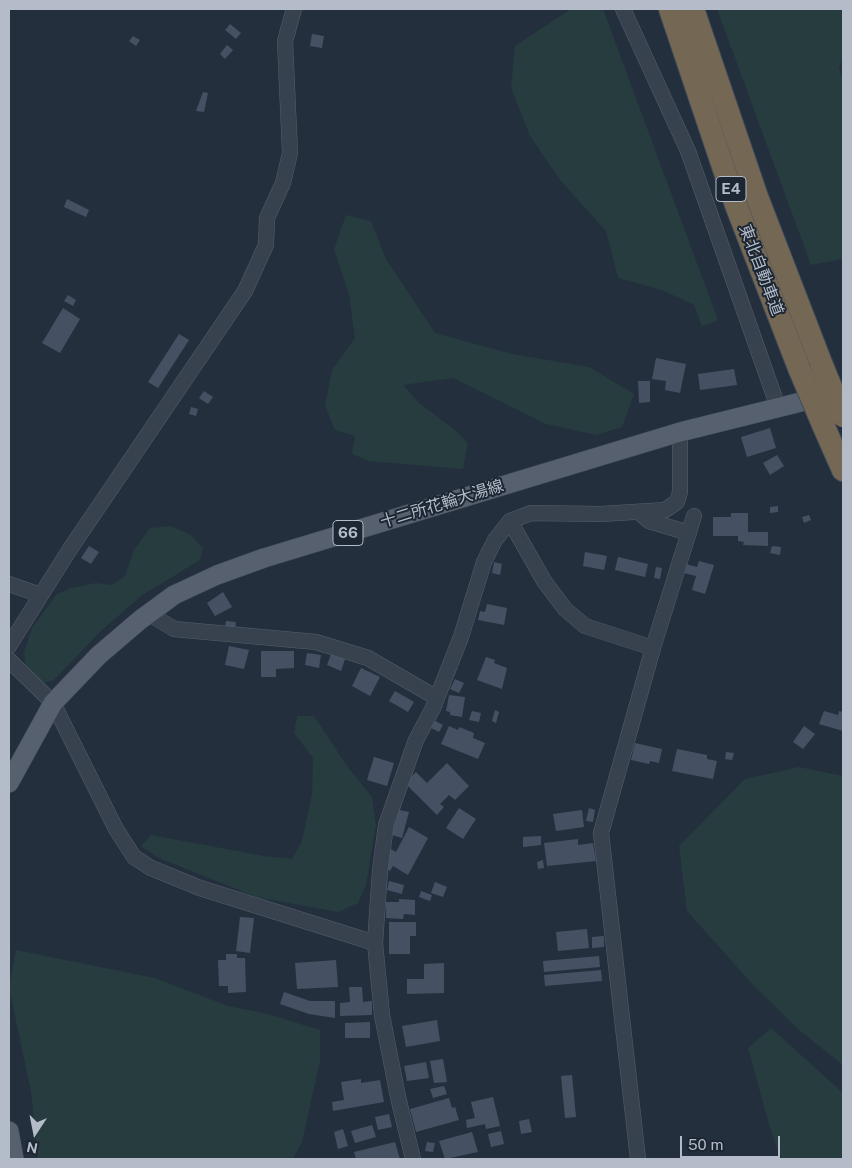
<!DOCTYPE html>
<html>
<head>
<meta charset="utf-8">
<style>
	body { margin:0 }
	#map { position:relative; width:852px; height:1168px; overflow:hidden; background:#242f3e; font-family:"Public Sans",sans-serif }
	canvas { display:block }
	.frame { position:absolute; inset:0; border:10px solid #b4bcc9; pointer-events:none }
	.north { position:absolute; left:10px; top:1108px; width:50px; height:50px; -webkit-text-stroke:4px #1d2633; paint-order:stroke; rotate:191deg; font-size:14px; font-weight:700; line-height:20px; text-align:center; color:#b4bcc9 }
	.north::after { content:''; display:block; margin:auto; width:18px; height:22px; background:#b4bcc9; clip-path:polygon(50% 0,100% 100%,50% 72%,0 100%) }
	.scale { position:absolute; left:680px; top:1136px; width:100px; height:22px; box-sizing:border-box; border:2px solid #b4bcc9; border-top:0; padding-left:6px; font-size:15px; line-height:18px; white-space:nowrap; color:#b4bcc9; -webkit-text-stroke:4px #1d2633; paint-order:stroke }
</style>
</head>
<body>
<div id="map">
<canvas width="852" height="1168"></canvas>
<div class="frame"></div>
<div class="north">N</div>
<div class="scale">50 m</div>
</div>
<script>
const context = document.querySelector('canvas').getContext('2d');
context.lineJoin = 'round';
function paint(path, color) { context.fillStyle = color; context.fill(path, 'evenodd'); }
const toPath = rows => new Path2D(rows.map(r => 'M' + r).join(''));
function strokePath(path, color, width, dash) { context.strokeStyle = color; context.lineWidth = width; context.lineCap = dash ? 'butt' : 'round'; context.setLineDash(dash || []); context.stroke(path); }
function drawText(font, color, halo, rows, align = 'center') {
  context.font = font + ' "Public Sans","Noto Sans JP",sans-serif'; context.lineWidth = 4; context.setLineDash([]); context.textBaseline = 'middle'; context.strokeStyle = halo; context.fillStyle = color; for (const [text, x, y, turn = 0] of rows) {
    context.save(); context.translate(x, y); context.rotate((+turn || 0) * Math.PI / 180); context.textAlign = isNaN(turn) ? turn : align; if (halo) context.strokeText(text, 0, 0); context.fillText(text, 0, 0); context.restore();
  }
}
const green = toPath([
	[571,9,603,9,718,320,702,327,694,305,662,290,618,278,606,231,560,180,530,136,511,88,515,46],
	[717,9,841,9,843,16,843,55,839,69,843,78,843,259,811,265],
	[346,215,371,221,386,259,435,333,512,354,589,367,634,394,622,427,596,435,546,424,453,378,403,385,420,404,454,429,468,443,463,469,369,461,352,454,355,436,335,430,325,406,332,370,355,338,349,295,334,249],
	[171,526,191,535,203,548,200,560,141,596,101,631,54,680,43,683,33,677,25,663,24,652,32,628,56,595,71,588,96,583,112,585,125,576,134,550,150,528],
	[297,716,314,716,347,766,372,797,376,825,366,885,358,903,338,912,256,897,159,858,141,846,151,835,264,856,292,859,302,841,312,794,313,758,294,733],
	[799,767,843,776,843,1065,799,1030,754,986,687,911,679,846,745,779],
	[16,950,155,978,228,1006,268,1014,320,1030,320,1061,302,1142,293,1159,38,1159,31,1092,9,987],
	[771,1028,843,1093,843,1159,782,1159,772,1135,748,1048]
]);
const building = toPath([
	[230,24,241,33,236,39,225,30],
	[312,34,324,36,322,48,310,46],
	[133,36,140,40,136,46,129,41],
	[227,45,233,50,225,59,220,54],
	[203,92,208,93,204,112,196,111],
	[67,199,89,210,86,217,64,207],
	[68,295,76,300,73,306,64,301],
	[63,308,80,319,60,353,42,343],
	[179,334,189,340,158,388,148,382],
	[656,358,686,364,680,393,665,390,666,381,652,379],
	[734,369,737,385,700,390,698,374],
	[638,381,650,381,650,402,639,403],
	[204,391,213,397,208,404,199,398],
	[191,407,198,409,196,416,189,414],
	[770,428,776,448,747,457,741,437],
	[777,455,784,466,770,475,763,463],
	[778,506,778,512,770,513,770,507],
	[731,513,748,513,748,532,768,532,768,546,743,545,744,542,738,541,738,536,713,536,713,517,731,517],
	[809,515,811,520,804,523,802,517],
	[89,546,99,552,91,564,81,558],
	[772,546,781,547,780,555,770,553],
	[585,552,607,556,604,570,583,566],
	[618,557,648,564,645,577,615,570],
	[699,561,714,565,705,594,692,590,696,576,684,573,686,564,697,567],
	[494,562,502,564,500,575,492,573],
	[656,567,662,568,660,579,654,578],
	[223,592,232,607,215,616,207,603],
	[487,604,507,608,504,625,478,620,480,611,485,612],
	[226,621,236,622,235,629,225,627],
	[229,646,249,650,244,669,225,665],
	[261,651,294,651,294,668,276,669,276,677,261,677],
	[307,653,321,655,319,668,305,665],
	[331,654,345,659,341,671,327,665],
	[486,657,495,660,494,663,507,668,502,689,477,680],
	[361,668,380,677,370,696,352,686],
	[455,679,464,683,459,693,450,689],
	[395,691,414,702,408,712,389,701],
	[449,695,465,697,462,717,450,715,450,712,446,711],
	[495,710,499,712,496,723,492,721],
	[472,711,481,713,479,722,469,720],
	[824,711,838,715,839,711,843,712,843,731,819,724],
	[435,721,443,725,439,732,431,728],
	[449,726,458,730,459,727,474,733,473,738,485,743,478,759,441,744],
	[804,726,815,734,803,749,793,742],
	[635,743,662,749,659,763,650,761,649,764,631,760],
	[677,749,707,755,707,759,717,761,713,779,672,771],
	[726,752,734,753,732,760,725,759],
	[374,757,394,763,387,786,367,780],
	[447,763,469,786,455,800,449,795,440,804,444,807,437,815,405,783,416,772,427,783],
	[459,808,476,819,463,839,446,828],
	[589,808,595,810,593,822,586,821],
	[395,809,409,812,402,838,389,834],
	[582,810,584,827,556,831,553,814],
	[409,827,428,838,408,875,393,866,390,871,384,868,389,848,396,852],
	[541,836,541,845,523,847,523,837],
	[578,839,578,845,593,843,596,861,547,866,544,843],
	[543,860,544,868,538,869,537,862],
	[389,881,404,885,402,894,387,890],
	[435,882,447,887,443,897,431,893],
	[421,891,432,895,430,901,419,897],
	[399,899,415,900,415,915,404,914,403,919,386,918,386,902,399,902],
	[240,917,254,918,250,953,236,951],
	[389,922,416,922,416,936,410,936,410,954,389,954],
	[587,929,589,948,558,951,556,932],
	[604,936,604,947,592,948,592,937],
	[226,954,237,954,237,958,245,958,246,992,228,993,228,986,219,986,218,960,226,960],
	[599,956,600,967,544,972,543,961],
	[336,960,338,987,297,989,295,963],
	[444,963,444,993,407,994,407,979,424,979,424,964],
	[601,970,602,981,545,986,544,975],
	[349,987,362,987,363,1002,372,1001,372,1015,340,1016,340,1003,350,1002],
	[284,992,310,1001,335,1001,335,1018,309,1014,280,1004],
	[437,1020,440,1041,406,1047,402,1026],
	[370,1022,370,1038,345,1038,345,1023],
	[443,1059,447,1082,434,1083,430,1061],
	[426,1062,429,1078,407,1081,404,1066],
	[572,1075,576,1117,565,1118,561,1076],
	[361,1079,361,1083,380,1080,384,1102,333,1111,332,1102,344,1100,341,1082],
	[444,1086,447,1094,433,1098,430,1089],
	[493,1097,500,1126,486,1129,485,1124,467,1128,466,1120,475,1118,471,1102],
	[449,1098,452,1108,455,1107,459,1120,416,1132,410,1109],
	[389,1114,392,1127,378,1130,375,1117],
	[529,1119,532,1132,521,1134,519,1121],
	[372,1125,376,1137,355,1143,351,1131],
	[343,1129,348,1146,338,1149,334,1132],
	[501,1131,504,1144,491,1147,488,1134],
	[472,1132,478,1152,445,1159,439,1141],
	[395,1142,400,1159,356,1159,354,1152],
	[427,1142,435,1143,433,1152,425,1151]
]);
const minor = toPath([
	[623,9,688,151,778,407],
	[639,512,649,521,689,533],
	[510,521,544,581,565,609,585,626,653,648],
	[9,584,41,595],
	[148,613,174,629,316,642,368,658,437,698],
	[9,646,70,549,245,291,266,245,267,218,283,183,290,153,285,41,294,9],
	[9,660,53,703,116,829,134,857,151,868,200,888,375,943],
	[413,1159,398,1097,382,1015,375,943,380,871,386,825,416,740,433,708,461,637,484,562,495,540,510,521,531,513,601,514,665,510,677,502,680,492,680,432],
	[638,1159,601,833,653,648,694,516]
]);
const major = toPath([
	[9,783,53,703,99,655,140,620,174,595,217,575,264,558,680,432,825,396],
	[9,1131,14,1159]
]);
const highway = toPath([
	[670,9,736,205,799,368],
	[693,9,757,197,821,363],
	[824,427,843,470]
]);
const highwayBridge = toPath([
	[821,363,843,416],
	[799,368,824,427]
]);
const shields = [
	[731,189,30],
	[348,533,30]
];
const shieldNames = [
	["E4",731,189],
	["66",348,533]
];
const streetNames = [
	["東北自動車道",761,270,69],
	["十二所花輪大湯線",442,504,-17]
];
paint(green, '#263c3f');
paint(building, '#455162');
strokePath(minor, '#565f6c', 16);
strokePath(major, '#414a57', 20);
strokePath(highway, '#434c59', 24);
strokePath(minor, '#38414e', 15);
strokePath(major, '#56606e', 19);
strokePath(highway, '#746855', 22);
strokePath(highwayBridge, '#434c59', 24, []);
strokePath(highwayBridge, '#746855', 22);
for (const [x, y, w] of shields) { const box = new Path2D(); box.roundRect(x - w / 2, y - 12.5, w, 25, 4); context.fillStyle = '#1d2633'; context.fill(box); strokePath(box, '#b4bcc9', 1); }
drawText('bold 15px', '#b4bcc9', null, shieldNames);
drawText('16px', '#b4bcc9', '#1d2633', streetNames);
</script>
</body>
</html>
